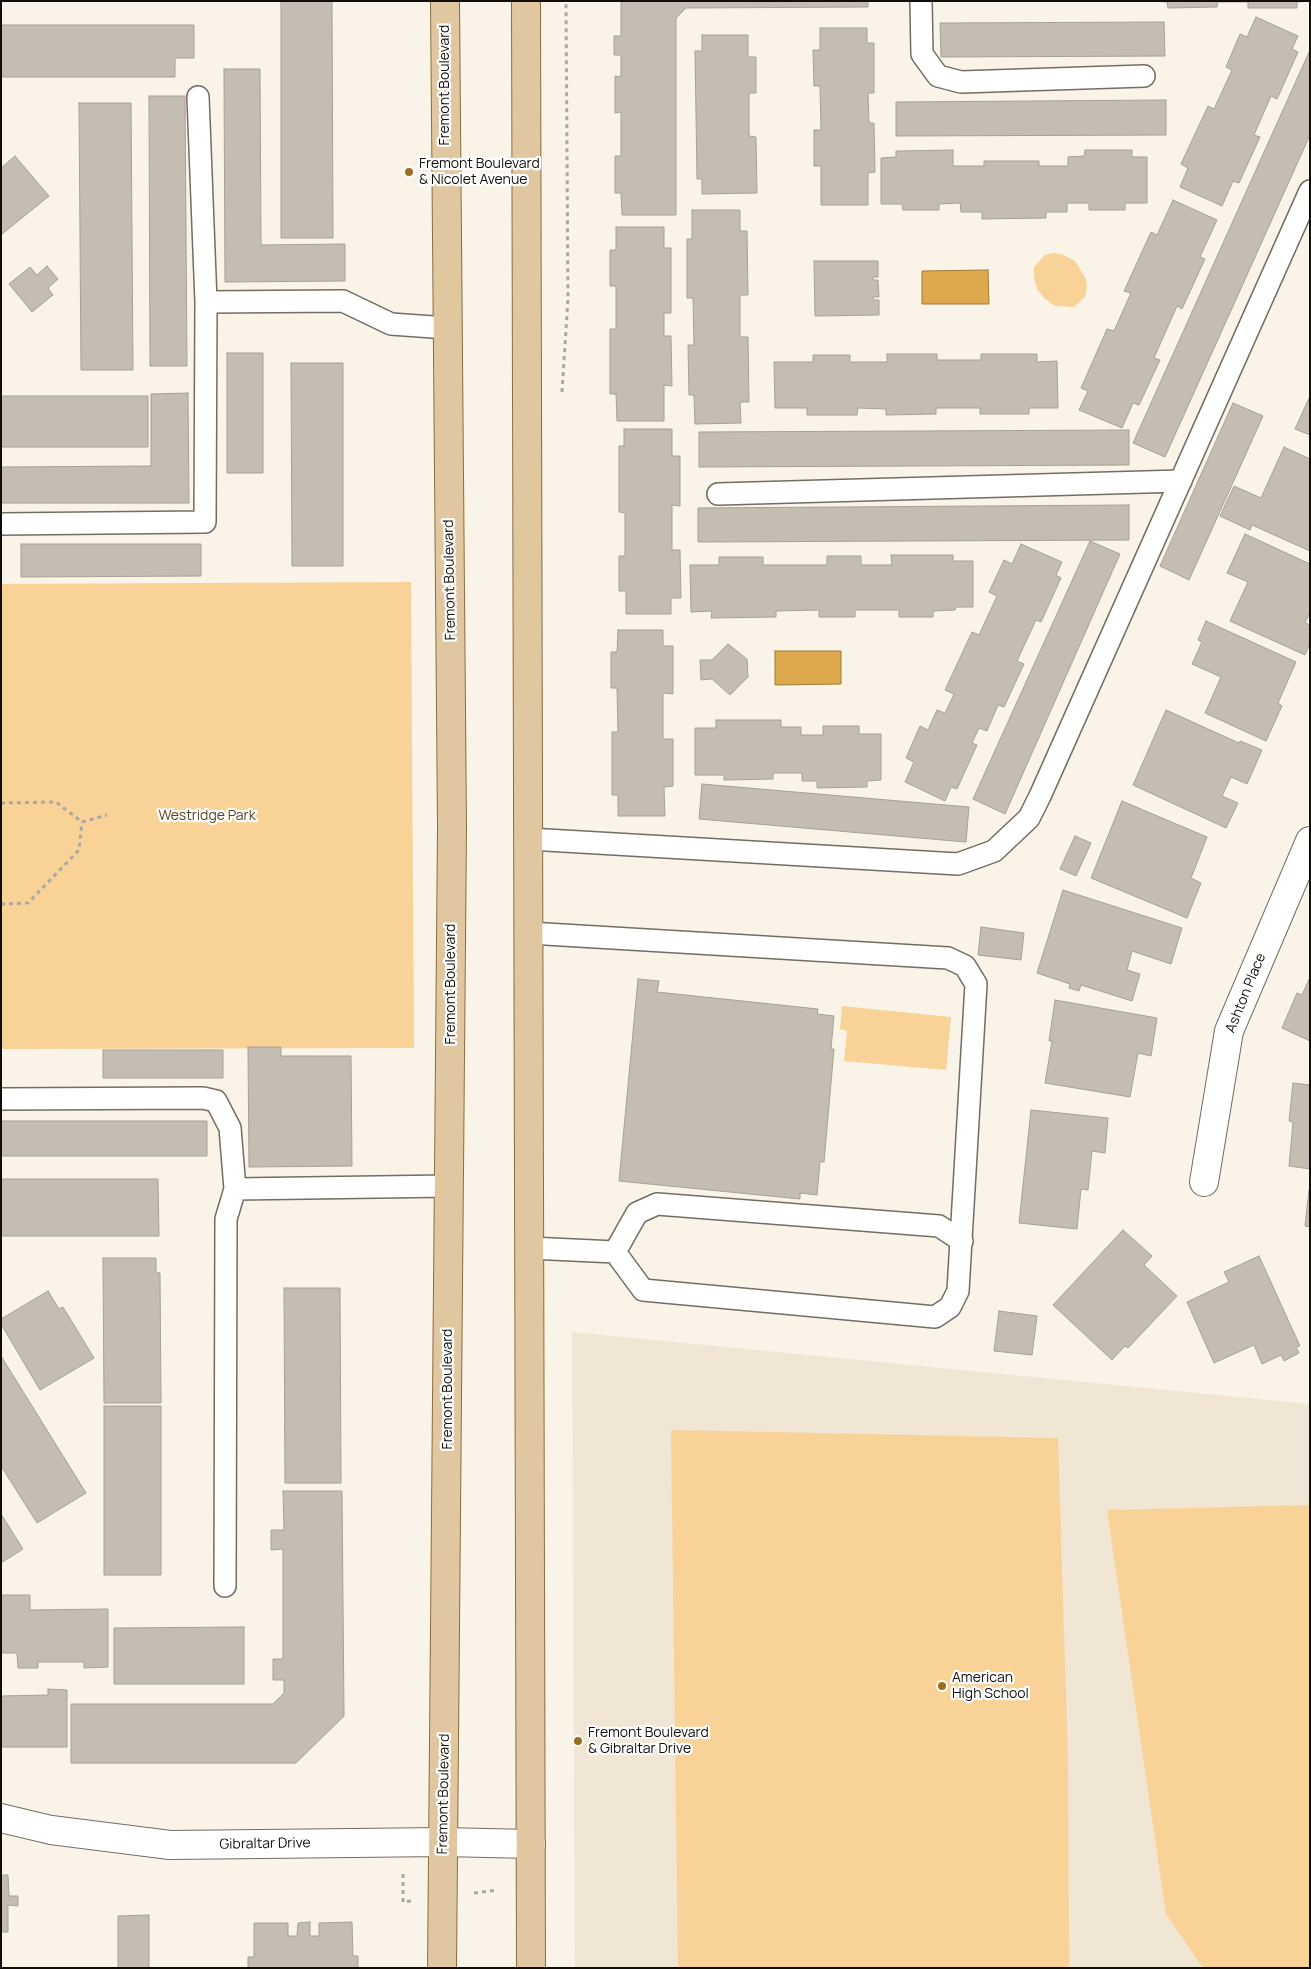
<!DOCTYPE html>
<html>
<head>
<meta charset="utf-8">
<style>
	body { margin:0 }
	#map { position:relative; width:1311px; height:1969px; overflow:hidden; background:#faf3e7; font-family:Manrope,sans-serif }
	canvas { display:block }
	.frame { position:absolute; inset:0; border:2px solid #110e0a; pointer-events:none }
</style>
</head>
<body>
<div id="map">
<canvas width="1311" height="1969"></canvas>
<div class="frame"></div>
</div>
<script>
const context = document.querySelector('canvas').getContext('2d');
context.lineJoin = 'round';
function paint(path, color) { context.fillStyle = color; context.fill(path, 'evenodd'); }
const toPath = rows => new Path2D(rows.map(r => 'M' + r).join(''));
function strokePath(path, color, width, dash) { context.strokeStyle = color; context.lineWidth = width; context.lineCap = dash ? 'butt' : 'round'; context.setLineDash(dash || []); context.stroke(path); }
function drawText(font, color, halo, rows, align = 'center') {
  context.font = font + ' Manrope,sans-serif'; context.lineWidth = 4.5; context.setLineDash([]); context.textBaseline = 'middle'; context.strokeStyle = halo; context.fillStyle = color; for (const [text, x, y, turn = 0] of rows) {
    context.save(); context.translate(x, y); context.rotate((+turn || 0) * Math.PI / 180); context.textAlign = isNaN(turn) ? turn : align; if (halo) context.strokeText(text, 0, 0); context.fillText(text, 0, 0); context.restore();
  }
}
const built = toPath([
	[572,1332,1310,1404,1310,1968,575,1968]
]);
const green = toPath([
	[1053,253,1061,254,1075,261,1086,279,1087,288,1085,297,1074,307,1055,306,1044,298,1037,289,1034,278,1034,267,1045,255],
	[411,582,414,1048,1,1049,1,584],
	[842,1006,951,1017,946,1070,844,1061,847,1031,840,1029],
	[671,1430,1058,1438,1068,1762,1069,1968,678,1968],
	[1310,1505,1310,1968,1203,1968,1166,1914,1107,1510]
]);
const water = toPath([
	[988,270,989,304,922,304,922,271,988,270],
	[775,651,841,651,841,684,775,685,775,651]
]);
const building = toPath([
	[279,1,332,1,333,238,281,238,281,3,279,1],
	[621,1,868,1,868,7,686,8,676,18,676,215,622,215,621,193,615,193,615,156,621,156,621,112,615,113,615,76,621,77,621,55,614,55,614,36,621,36,621,1],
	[1153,1,1310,1,1297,2,1297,8,1248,8,1248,2,1218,2,1217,7,1168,8,1167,2,1153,1],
	[1256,17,1298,36,1292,49,1298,52,1277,99,1271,96,1254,135,1260,137,1239,183,1233,181,1222,206,1180,187,1188,168,1181,164,1208,106,1214,109,1232,70,1226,67,1240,34,1247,37,1256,17],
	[1164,22,1165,56,941,57,940,23,1164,22],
	[1,25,194,25,194,58,175,58,175,77,1,77,1,25],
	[820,28,867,28,867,43,874,43,874,93,868,93,869,123,874,123,875,172,868,173,868,205,821,205,821,166,814,166,814,130,821,130,820,86,814,86,813,50,820,50,820,28],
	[702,35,748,35,748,57,756,57,756,93,749,93,749,136,756,137,757,193,702,194,702,179,697,179,695,51,702,51,702,35],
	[1310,50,1310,135,1165,457,1133,443,1310,50],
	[224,69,260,69,261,245,345,244,345,281,225,282,224,69],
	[149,96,185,96,187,366,150,366,149,96],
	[1166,100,1166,135,896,136,896,102,1166,100],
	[79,103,131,103,133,370,81,370,79,103],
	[953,150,953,166,984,166,984,161,1039,161,1039,166,1068,166,1068,157,1084,156,1085,150,1132,150,1132,157,1147,157,1147,203,1125,203,1125,210,1089,210,1089,203,1067,203,1067,212,1046,212,1046,218,982,219,982,212,961,212,960,203,939,204,939,210,903,210,902,204,881,204,881,158,896,157,896,151,953,150],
	[15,156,49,196,1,235,1,168,15,156],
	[1173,200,1217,220,1200,257,1205,259,1182,309,1177,306,1154,358,1160,360,1139,405,1133,403,1122,428,1079,410,1088,391,1081,388,1107,329,1114,331,1131,293,1124,291,1151,232,1157,235,1173,200],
	[692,210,740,210,740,231,747,231,748,295,740,295,740,337,748,337,749,402,740,402,741,423,695,424,694,395,689,395,688,345,694,345,693,298,687,298,687,239,692,239,692,210],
	[616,227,664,227,664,248,671,248,671,313,664,313,664,336,671,336,672,386,664,385,664,421,617,421,616,394,610,394,610,329,616,329,616,286,610,286,610,250,616,250,616,227],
	[814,261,878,261,878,277,873,277,873,280,878,280,879,297,873,297,873,300,879,300,879,315,815,316,814,261],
	[47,266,58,279,48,288,53,295,32,312,9,284,30,267,37,275,47,266],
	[227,353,263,353,263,473,227,473,227,353],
	[887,354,937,354,937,360,981,360,981,354,1037,354,1037,362,1057,361,1058,408,1029,408,1029,414,980,414,980,408,936,408,936,414,886,415,886,409,858,408,857,415,807,415,807,408,775,408,774,362,813,362,813,355,850,355,850,362,887,362,887,354],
	[291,363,343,363,343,566,292,566,291,363],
	[188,393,189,503,1,503,1,467,151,466,151,394,188,393],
	[1,396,148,396,148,447,1,447,1,396],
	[1310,396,1310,435,1295,429,1310,396],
	[1233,403,1263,416,1189,580,1160,566,1233,403],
	[624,429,672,429,672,456,680,456,680,506,672,505,672,550,680,550,681,598,671,598,671,614,626,614,626,591,619,591,619,556,625,556,625,513,619,512,619,446,624,446,624,429],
	[1129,430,1129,465,699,467,699,432,1129,430],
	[1284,447,1310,459,1310,551,1252,525,1250,530,1220,516,1234,486,1261,498,1284,447],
	[1129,505,1129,540,698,542,698,508,1129,505],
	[1245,534,1310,564,1310,612,1305,623,1310,625,1310,643,1305,655,1230,621,1248,582,1227,573,1245,534],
	[1090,541,1120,554,1005,814,973,799,1090,541],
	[21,544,201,544,201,576,21,577,21,544],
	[1021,544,1062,562,1056,575,1061,578,1041,622,1036,620,1017,661,1024,664,1004,707,998,705,987,731,979,728,972,743,977,745,957,789,951,787,945,801,905,782,914,762,906,758,920,726,928,730,937,710,945,713,954,694,945,690,972,632,979,635,997,596,989,592,1004,560,1012,564,1021,544],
	[891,555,953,555,953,561,973,561,973,607,956,607,955,610,933,611,933,617,899,617,899,610,855,610,855,617,819,617,819,610,776,611,776,617,711,618,712,611,691,612,690,565,719,565,719,557,763,557,763,565,827,565,827,556,861,556,861,565,892,565,891,555],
	[1206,621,1296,662,1278,703,1282,706,1266,741,1205,713,1221,677,1192,664,1202,642,1198,640,1206,621],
	[618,630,663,630,663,646,673,646,673,694,663,693,663,739,673,739,673,786,664,787,665,816,618,816,618,795,612,795,612,732,618,732,617,688,611,688,611,652,617,652,618,630],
	[728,644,747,659,748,677,730,695,712,679,701,680,700,660,712,660,728,644],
	[1166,710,1239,743,1240,741,1262,750,1247,784,1231,777,1222,796,1238,803,1226,828,1133,785,1166,710],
	[716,720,781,720,781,727,801,727,801,735,823,735,823,726,859,726,859,734,881,734,881,780,867,781,867,787,817,788,817,781,802,781,802,773,773,773,773,779,724,780,724,775,695,775,695,728,716,728,716,720],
	[702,784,969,807,966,842,699,819,702,784],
	[1122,801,1207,837,1191,878,1201,883,1187,918,1091,878,1122,801],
	[1075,836,1091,843,1076,876,1060,869,1075,836],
	[1063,890,1182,928,1171,964,1132,951,1127,970,1140,974,1132,1001,1081,985,1079,991,1069,988,1070,984,1037,973,1063,890],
	[981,927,1024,933,1021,960,978,955,981,927],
	[1310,977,1310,1041,1282,1028,1297,993,1302,995,1310,977],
	[638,979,659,981,657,992,818,1009,817,1014,834,1016,831,1049,834,1049,824,1162,820,1162,817,1195,800,1193,800,1199,619,1181,638,979],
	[1055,1000,1157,1018,1151,1056,1138,1053,1130,1097,1045,1083,1052,1041,1049,1041,1055,1000],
	[248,1047,281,1047,281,1056,351,1056,352,1166,249,1167,248,1047],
	[103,1050,223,1050,223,1078,103,1078,103,1050],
	[1293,1083,1310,1085,1310,1169,1289,1166,1293,1122,1289,1121,1293,1083],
	[1031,1110,1108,1118,1105,1153,1092,1151,1088,1190,1081,1189,1077,1229,1019,1223,1031,1110],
	[1,1121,207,1121,207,1156,1,1156,1,1121],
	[1,1179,158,1179,159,1236,1,1236,1,1179],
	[1309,1190,1310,1191,1310,1227,1305,1226,1309,1190],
	[1123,1230,1152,1256,1144,1265,1177,1296,1128,1348,1125,1346,1112,1360,1053,1305,1123,1230],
	[1259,1256,1300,1346,1296,1347,1299,1353,1284,1361,1281,1355,1262,1364,1254,1345,1214,1363,1187,1302,1229,1282,1224,1272,1259,1256],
	[103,1258,156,1258,156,1272,160,1273,161,1403,104,1403,103,1258],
	[284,1288,340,1288,341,1483,285,1483,284,1288],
	[48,1291,59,1309,63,1307,94,1358,40,1390,1,1324,1,1319,48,1291],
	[999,1311,1037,1316,1032,1355,994,1351,999,1311],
	[1,1356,86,1493,37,1523,1,1466,1,1356],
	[104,1406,161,1406,161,1575,104,1575,104,1406],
	[283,1491,342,1491,344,1716,296,1763,71,1763,71,1704,273,1704,284,1693,284,1680,273,1680,273,1659,283,1659,283,1549,271,1550,271,1530,284,1530,283,1491],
	[1,1514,23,1549,1,1563,1,1514],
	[1,1595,30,1595,30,1610,108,1609,108,1667,84,1668,84,1662,38,1662,38,1668,18,1668,17,1653,1,1653,1,1595],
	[244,1627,244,1684,114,1684,114,1628,244,1627],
	[48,1689,67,1690,67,1747,1,1747,1,1696,48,1695,48,1689],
	[1,1875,8,1875,9,1896,18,1896,18,1906,8,1905,8,1932,1,1932,1,1875],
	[149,1915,149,1968,118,1968,118,1916,149,1915],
	[310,1922,310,1936,319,1936,319,1923,352,1922,353,1956,358,1956,358,1968,248,1968,248,1957,254,1957,254,1923,288,1923,288,1936,297,1936,298,1923,310,1922]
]);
const path = toPath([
	[562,392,568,299,566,1],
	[1,803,56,802,82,822],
	[82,822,107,815],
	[1,904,28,903,79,850,82,822],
	[403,1874,403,1902,411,1901],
	[474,1893,498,1890]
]);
const service = toPath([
	[921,1,922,54,938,76,961,82,1144,76],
	[198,97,206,302],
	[718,494,1181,481],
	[1,524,205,522,206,302,343,301,391,324,447,328],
	[529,839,958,864,994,851,1029,818,1040,796,1310,191],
	[529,933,948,958,965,966,976,984,958,1291,950,1307,935,1317,643,1290,615,1252,530,1248],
	[1,1099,203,1098,216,1101,230,1128,235,1189,226,1219,225,1586],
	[235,1189,449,1186],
	[615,1252,637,1213,657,1204,939,1226,962,1241]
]);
const minor = toPath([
	[1204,1182,1229,1031,1310,841],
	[1,1818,51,1830,170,1845,443,1842,531,1844]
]);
const primary = toPath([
	[526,1,531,1968],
	[442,1968,452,828,445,1]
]);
const markers = [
	[409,172,5,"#9b6f1e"],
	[942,1686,5,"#9b6f1e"],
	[578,1741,5,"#9b6f1e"]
];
const streetNames = [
	["Fremont Boulevard",445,85,-90],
	["Fremont Boulevard",450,580,-91],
	["Fremont Boulevard",451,984,-90],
	["Ashton Place",1246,993,-68],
	["Fremont Boulevard",448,1389,-90],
	["Fremont Boulevard",444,1794,-89],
	["Gibraltar Drive",265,1844,-1]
];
const poiNames = [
	["Fremont Boulevard",419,164],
	["& Nicolet Avenue",419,180],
	["American",952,1678],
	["High School",952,1694],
	["Fremont Boulevard",588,1733],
	["& Gibraltar Drive",588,1749]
];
const parkNames = [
	["Westridge Park",207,816]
];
paint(built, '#f1e5d4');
paint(green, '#f9d297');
paint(water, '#dea84c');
strokePath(water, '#a07a38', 1);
paint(building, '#c4bdb2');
strokePath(building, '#a7a096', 1);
strokePath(service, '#736d63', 24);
strokePath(minor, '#736d63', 30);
strokePath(primary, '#8a6e43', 30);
strokePath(path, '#ada89e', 3, [4, 4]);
strokePath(service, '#fff', 21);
strokePath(minor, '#fff', 28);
strokePath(primary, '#e0c7a0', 28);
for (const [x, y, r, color] of markers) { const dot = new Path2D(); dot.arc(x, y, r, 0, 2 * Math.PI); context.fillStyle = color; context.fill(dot); strokePath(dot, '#fff', 2); }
drawText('14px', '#110e0a', '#fff', streetNames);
drawText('14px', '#110e0a', '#fff', poiNames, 'left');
drawText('14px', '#5b441e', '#fff', parkNames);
</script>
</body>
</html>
